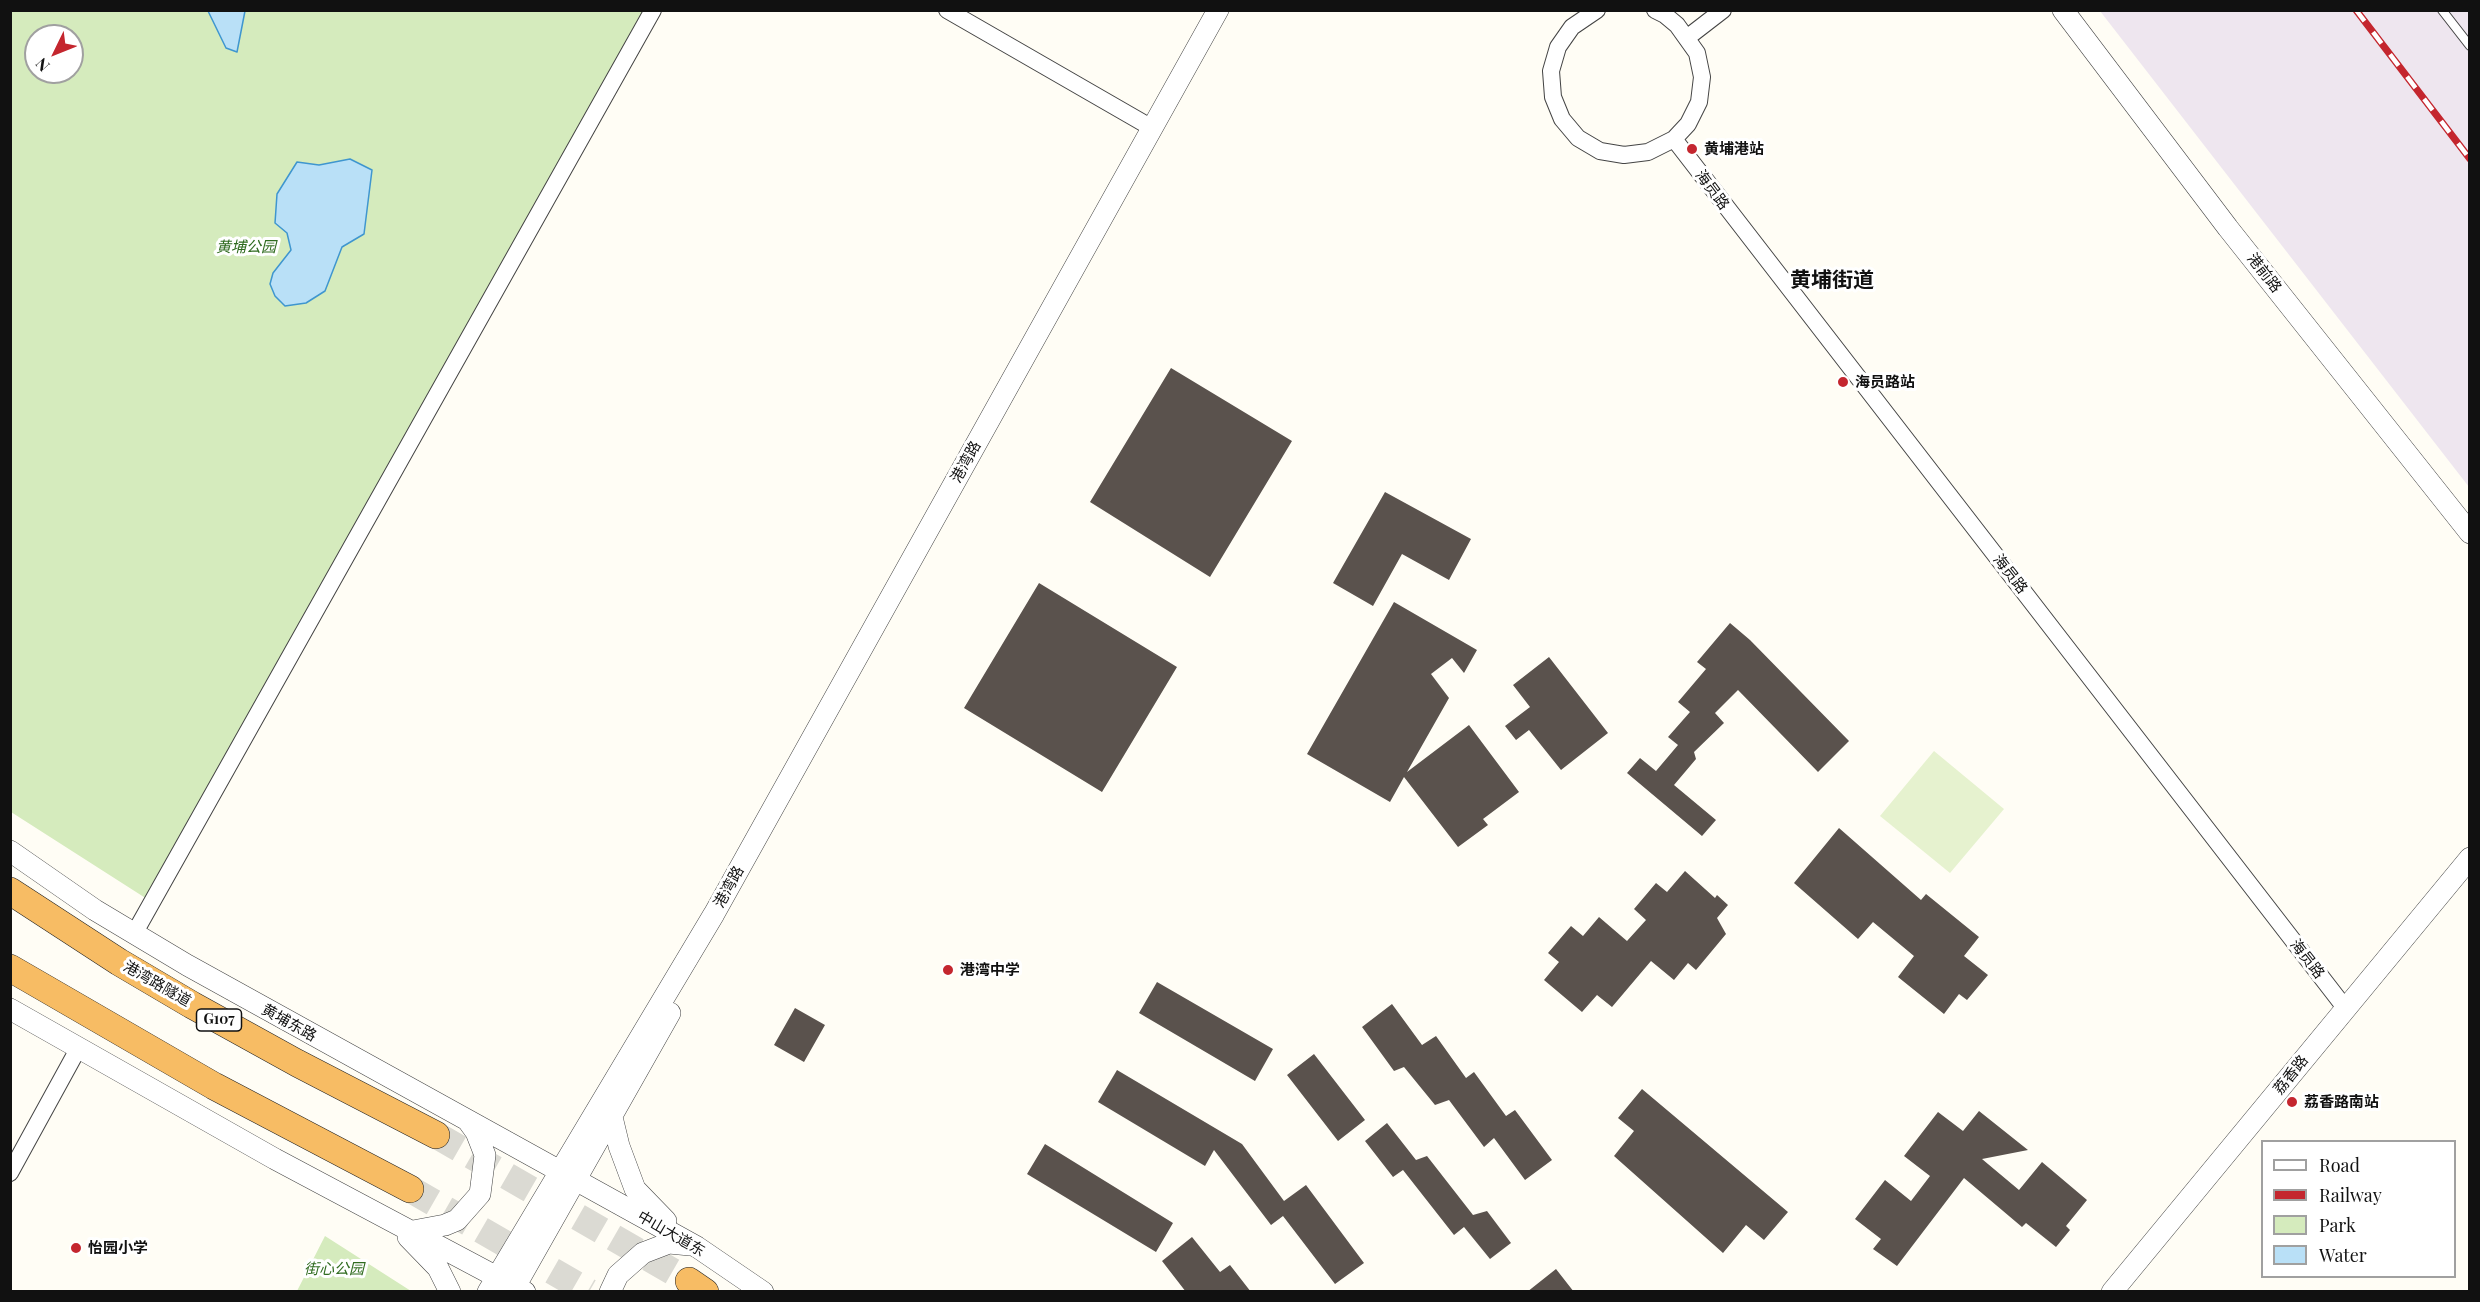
<!DOCTYPE html>
<html>
<head>
<meta charset="utf-8">
<style>
	body { margin:0 }
	#map { position:relative; width:2480px; height:1302px; overflow:hidden; background:#fffdf5; font-family:"Playfair Display",serif }
	canvas { display:block }
	.frame { position:absolute; inset:0; border:12px solid #111; pointer-events:none }
	.legend { position:absolute; left:2261px; top:1140px; width:195px; height:138px; box-sizing:border-box; background:#fff; border:2px solid #a0a0a0; margin:0; padding:8px 10px; list-style:none; font-size:18px; color:#111 }
	.legend li { display:flex; align-items:center; gap:12px; height:30px }
	.legend b { width:30px; border:2px solid #a0a0a0 }
	.north { position:absolute; left:24px; top:24px; width:60px; height:60px; box-sizing:border-box; background:#fff; border:2px solid #a0a0a0; border-radius:50%; rotate:227deg; font-size:16px; font-weight:700; line-height:24px; text-align:center; color:#111 }
	.north::after { content:''; display:block; margin:auto; width:21px; height:27px; background:#c4262e; clip-path:polygon(50% 0,100% 100%,50% 72%,0 100%) }
</style>
</head>
<body>
<div id="map">
<canvas width="2480" height="1302"></canvas>
<div class="frame"></div>
<ul class="legend">
<li><b style="height:8px;background:#fff"></b>Road</li>
<li><b style="height:8px;background:#c4262e"></b>Railway</li>
<li><b style="height:16px;background:#d5ebbd"></b>Park</li>
<li><b style="height:16px;background:#b9e0f7"></b>Water</li>
</ul>
<div class="north">N</div>
</div>
<script>
const context = document.querySelector('canvas').getContext('2d');
context.lineJoin = 'round';
function paint(path, color) { context.fillStyle = color; context.fill(path, 'evenodd'); }
const toPath = rows => new Path2D(rows.map(r => 'M' + r).join(''));
function strokePath(path, color, width, dash) { context.strokeStyle = color; context.lineWidth = width; context.lineCap = dash ? 'butt' : 'round'; context.setLineDash(dash || []); context.stroke(path); }
function drawText(font, color, halo, rows, align = 'center') {
  context.font = font + ' "Playfair Display","Noto Sans SC",serif'; context.lineWidth = 6; context.setLineDash([]); context.textBaseline = 'middle'; context.strokeStyle = halo; context.fillStyle = color; for (const [text, x, y, turn = 0] of rows) {
    context.save(); context.translate(x, y); context.rotate((+turn || 0) * Math.PI / 180); context.textAlign = isNaN(turn) ? turn : align; if (halo) context.strokeText(text, 0, 0); context.fillText(text, 0, 0); context.restore();
  }
}
const industrial = toPath([
	[2100,11,2469,11,2469,487]
]);
const green = toPath([
	[10,11,653,11,147,899,11,812],
	[36,36,72,36,72,72,36,72],
	[325,1236,411,1291,297,1291]
]);
const pitch = toPath([
	[1934,751,2004,809,1950,873,1880,816]
]);
const water = toPath([
	[208,11,245,11,237,52,226,48,208,11],
	[350,159,372,170,364,234,342,247,325,291,306,303,285,306,275,296,270,284,273,273,291,250,287,233,275,223,277,194,297,162,319,165,350,159]
]);
const building = toPath([
	[1171,368,1292,441,1210,577,1090,502],
	[1385,492,1471,539,1449,580,1402,554,1373,606,1333,583],
	[1039,583,1177,667,1102,792,964,708],
	[1394,602,1477,650,1464,673,1452,658,1431,674,1449,698,1407,772,1469,725,1519,792,1483,819,1488,825,1458,847,1404,777,1390,802,1307,754],
	[1730,623,1750,640,1849,741,1818,772,1738,690,1715,713,1724,723,1694,752,1696,759,1674,785,1716,820,1702,836,1627,773,1640,758,1656,771,1678,745,1668,737,1690,712,1678,702,1706,669,1697,662],
	[1549,657,1608,733,1561,770,1529,730,1516,740,1505,726,1530,707,1513,685],
	[1839,828,1921,900,1926,894,1979,937,1964,956,1988,975,1967,1000,1959,994,1944,1014,1898,977,1914,956,1873,922,1858,939,1794,883],
	[1685,871,1715,898,1717,895,1728,905,1717,918,1726,934,1696,970,1688,963,1674,980,1651,961,1612,1007,1597,995,1582,1012,1544,980,1559,962,1548,953,1571,926,1583,936,1599,917,1627,941,1646,920,1634,909,1656,883,1667,892],
	[1157,982,1273,1049,1255,1081,1139,1013],
	[1392,1004,1422,1045,1436,1036,1466,1078,1474,1072,1506,1116,1515,1110,1552,1160,1525,1180,1494,1138,1484,1147,1449,1100,1435,1105,1404,1067,1394,1071,1362,1027],
	[795,1008,825,1025,804,1062,774,1045],
	[1314,1054,1365,1120,1338,1141,1287,1075],
	[1117,1070,1242,1144,1284,1201,1306,1185,1364,1263,1335,1284,1283,1216,1271,1225,1214,1150,1205,1166,1098,1102],
	[1642,1089,1788,1212,1764,1240,1746,1225,1723,1253,1614,1156,1634,1131,1618,1118],
	[1979,1111,2028,1150,1982,1159,2019,1190,2042,1162,2087,1200,2066,1226,2070,1230,2056,1247,2026,1223,2022,1227,1964,1178,1897,1266,1873,1249,1881,1239,1855,1219,1885,1180,1911,1201,1930,1176,1904,1156,1938,1112,1963,1131],
	[1387,1123,1416,1160,1427,1156,1473,1215,1487,1211,1511,1243,1490,1259,1464,1227,1454,1235,1403,1170,1393,1177,1365,1141],
	[1045,1144,1173,1223,1156,1252,1027,1174],
	[1192,1237,1220,1272,1230,1265,1251,1292,1186,1292,1162,1261],
	[1556,1269,1574,1292,1527,1292]
]);
const trunkTunnel = toPath([
	[436,1135,689,1281],
	[410,1189,589,1292]
]);
const service = toPath([
	[2442,10,2470,46]
]);
const minor = toPath([
	[947,10,1152,128],
	[1597,10,1572,27,1558,47,1551,71,1553,97,1562,119,1578,138,1600,151,1624,155,1648,152,1674,139,1688,124,1699,102,1702,77,1697,53,1677,25,1665,15,1655,10],
	[1688,37,1723,10],
	[1674,139,2346,1009],
	[134,934,653,10],
	[10,1173,78,1049]
]);
const tertiary = toPath([
	[2063,10,2228,228,2470,533],
	[10,851,95,910,187,965,697,1247,763,1292],
	[10,1009,275,1159,525,1292],
	[612,1117,619,1146,635,1189,666,1221],
	[413,1231,445,1225,457,1220,480,1194,485,1155,476,1132,468,1121],
	[408,1237,438,1268,450,1292],
	[488,1292,714,914,1218,10],
	[512,1292,670,1013],
	[610,1292,618,1275,643,1253,669,1243,690,1245],
	[2112,1292,2470,858]
]);
const trunk = toPath([
	[10,891,119,962,192,1005,297,1063,436,1135],
	[10,968,214,1086,410,1189],
	[689,1281,705,1292]
]);
const rail = toPath([
	[2356,10,2470,159]
]);
const markers = [
	[1692,149,6,"#c4262e"],
	[1843,382,6,"#c4262e"],
	[948,970,6,"#c4262e"],
	[2292,1102,6,"#c4262e"],
	[76,1248,6,"#c4262e"]
];
const shields = [
	[219,1020,45]
];
const shieldNames = [
	["G107",219,1020]
];
const poiNames = [
	["黄埔港站",1704,149],
	["海员路站",1855,382],
	["港湾中学",960,970],
	["荔香路南站",2304,1102],
	["怡园小学",88,1248]
];
const streetNames = [
	["海员路",1712,190,53],
	["港前路",2264,273,52],
	["港湾路",966,462,-61],
	["海员路",2010,574,52],
	["港湾路",729,887,-61],
	["海员路",2307,959,52],
	["港湾路隧道",157,984,30],
	["黄埔东路",289,1023,29],
	["荔香路",2291,1075,-51],
	["中山大道东",671,1234,30]
];
const parkNames = [
	["黄埔公园",246,247],
	["街心公园",334,1269]
];
const districtNames = [
	["黄埔街道",1832,280]
];
paint(industrial, '#eee6ef');
paint(green, '#d5ebbd');
paint(pitch, '#e6f2cf');
paint(water, '#b9e0f7');
strokePath(water, '#3f96cf', 1.5);
paint(building, '#5a524d');
strokePath(trunkTunnel, '#dbdad3', 27, [27, 14]);
strokePath(service, '#444', 10);
strokePath(minor, '#444', 18);
strokePath(tertiary, '#444', 22);
strokePath(trunk, '#222', 28);
strokePath(service, '#fff', 8);
strokePath(minor, '#fff', 16);
strokePath(tertiary, '#fff', 21);
strokePath(trunk, '#f7bc64', 27);
strokePath(rail, '#c4262e', 7);
strokePath(rail, '#fff', 4.5, [14]);
for (const [x, y, r, color] of markers) { const dot = new Path2D(); dot.arc(x, y, r, 0, 2 * Math.PI); context.fillStyle = color; context.fill(dot); strokePath(dot, '#fff', 2); }
for (const [x, y, w] of shields) { const box = new Path2D(); box.roundRect(x - w / 2, y - 11, w, 22, 4.5); context.fillStyle = '#fff'; context.fill(box); strokePath(box, '#111', 1.5); }
drawText('bold 14px', '#111', null, shieldNames);
drawText('bold 15px', '#111', '#fff', poiNames, 'left');
drawText('15px', '#111', '#fff', streetNames);
drawText('italic 15px', '#2f6b1f', '#fff', parkNames);
drawText('bold 21px', '#111', '#fff', districtNames);
</script>
</body>
</html>
